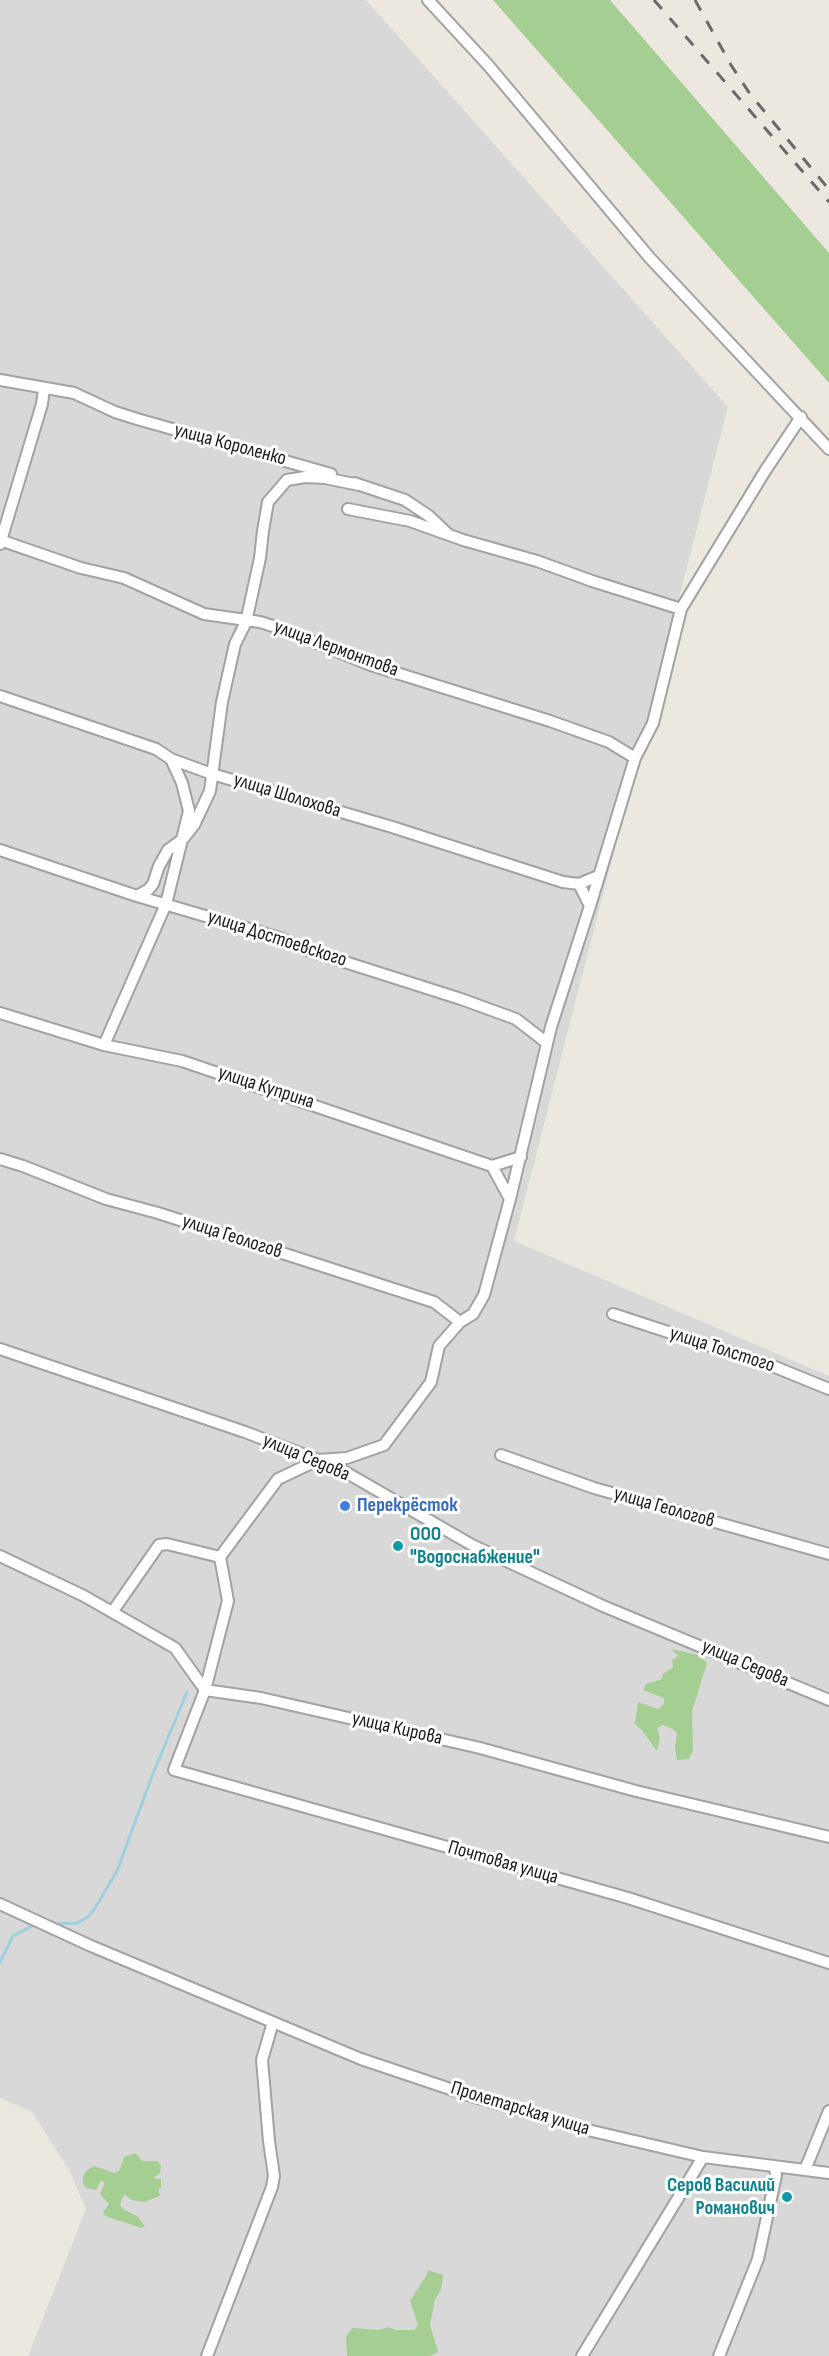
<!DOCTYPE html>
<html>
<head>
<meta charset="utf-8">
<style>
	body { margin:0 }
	canvas { display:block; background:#ede8df }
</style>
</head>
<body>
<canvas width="829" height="2356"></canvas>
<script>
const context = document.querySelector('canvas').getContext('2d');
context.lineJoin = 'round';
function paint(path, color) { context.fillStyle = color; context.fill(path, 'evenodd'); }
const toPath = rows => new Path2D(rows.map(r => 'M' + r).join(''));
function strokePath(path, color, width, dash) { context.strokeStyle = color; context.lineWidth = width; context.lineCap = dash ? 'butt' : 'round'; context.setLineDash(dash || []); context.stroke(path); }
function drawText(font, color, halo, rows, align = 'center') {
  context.font = font + ' "Sofia Sans Condensed",sans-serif'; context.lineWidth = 6; context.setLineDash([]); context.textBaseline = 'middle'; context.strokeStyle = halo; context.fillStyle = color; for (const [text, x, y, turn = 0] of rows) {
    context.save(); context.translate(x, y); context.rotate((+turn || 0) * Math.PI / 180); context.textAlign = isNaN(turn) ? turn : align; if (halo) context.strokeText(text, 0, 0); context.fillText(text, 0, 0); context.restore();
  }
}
const residential = toPath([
	[0,0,366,0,728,407,514,1241,829,1376,829,2356,28,2356,86,2209,70,2172,32,2112,0,2098]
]);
const forest = toPath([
	[493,0,610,0,829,253,829,383],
	[671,1649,698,1655,707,1663,692,1711,693,1750,689,1759,677,1760,675,1747,677,1733,671,1728,663,1725,657,1728,660,1738,657,1751,642,1730,635,1724,638,1702,658,1709,664,1704,664,1698,643,1690,646,1684,662,1679,663,1674,673,1667,672,1660,679,1656],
	[135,2153,143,2161,158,2161,161,2166,160,2173,153,2178,161,2179,161,2188,158,2190,160,2196,144,2202,132,2200,124,2194,120,2205,122,2208,138,2217,145,2226,141,2228,105,2216,103,2212,109,2204,100,2194,104,2184,103,2181,100,2182,96,2190,86,2188,83,2183,83,2176,87,2170,94,2166,115,2173,119,2171,124,2157],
	[428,2270,443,2275,441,2290,435,2299,430,2325,438,2352,430,2356,347,2356,346,2337,352,2328,379,2330,388,2327,395,2330,415,2330,418,2324,410,2301,426,2276]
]);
const stream = toPath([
	[53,1924,77,1923,88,1917,95,1908,117,1871,152,1776,187,1692],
	[0,1962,13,1936,34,1925]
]);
const minor = toPath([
	[428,0,488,65,649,257,829,449],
	[0,380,74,393,115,412,137,419,331,474],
	[354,483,405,500,429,516,449,535],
	[348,509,410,521,463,540,537,561,592,581,681,609],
	[0,540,81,568,124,578,204,614,260,622,279,628,371,665,550,721,609,742,635,758],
	[0,544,42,404,44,388],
	[0,696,156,749,171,759,212,774,392,827,563,882,579,884],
	[0,850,137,896,280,938,304,949,461,999,516,1019,547,1043],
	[137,896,148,890,153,884,159,866,168,850,183,839,194,825,210,791,222,702,235,644,246,622,260,558,263,531,268,502,287,480,305,477,325,478,359,485],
	[590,906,635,758,653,723,681,609,765,471,801,417],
	[0,1013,104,1045,182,1061,492,1166,510,1199],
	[104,1045,166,904,189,811,182,783,171,759],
	[0,1159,23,1166,106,1199,158,1213,434,1302,460,1322],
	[492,1166,521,1157],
	[613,1314,775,1367,829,1389],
	[0,1349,245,1432,318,1460,347,1473,472,1545,603,1606,829,1700],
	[501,1455,594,1488,829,1554],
	[0,1556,84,1596,175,1648,205,1690,261,1698,480,1748,636,1791,829,1837],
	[220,1557,228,1601,205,1690,174,1770,628,1898,829,1963],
	[113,1611,159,1545,167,1544,220,1557,278,1479,318,1460,347,1458,384,1445,431,1382,439,1346,460,1322,473,1314,484,1295,510,1199,551,1027,590,906,579,884,598,876],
	[0,1904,91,1946,361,2059,468,2095,592,2131,703,2157,829,2173],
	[805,2170,829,2111],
	[207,2356,272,2187,274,2176,269,2141,262,2060,273,2022],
	[582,2356,703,2157],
	[719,2356,758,2259,776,2175,775,2167]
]);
const rail = toPath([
	[654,0,829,202],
	[695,0,731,65,750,94,827,187]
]);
const markers = [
	[345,1506,6,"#3f7fe0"],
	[398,1546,6,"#0f9aa8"],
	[787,2197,6,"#0f9aa8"]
];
const streetNames = [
	["улица Короленко",230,445,15],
	["улица Лермонтова",336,649,20],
	["улица Шолохова",287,796,17],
	["улица Достоевского",277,939,18],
	["улица Куприна",266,1088,18],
	["улица Геологов",232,1237,18],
	["улица Толстого",722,1350,18],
	["улица Седова",306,1458,23],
	["улица Геологов",664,1508,16],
	["улица Седова",745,1664,23],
	["улица Кирова",397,1729,13],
	["Почтовая улица",503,1863,16],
	["Пролетарская улица",520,2109,17]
];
const shopNames = [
	["Перекрёсток",357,1506]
];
const cultureNames = [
	["ООО",410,1535],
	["\"Водоснабжение\"",410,1558],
	["Серов Василий",775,2186,"right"],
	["Романович",775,2209,"right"]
];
paint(residential, '#d9d8d8');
paint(forest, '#a4ce92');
strokePath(stream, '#9dcfdd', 3);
strokePath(minor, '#a2a2a2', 14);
strokePath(minor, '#fff', 10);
strokePath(rail, '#696969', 3, [12, 12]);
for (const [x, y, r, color] of markers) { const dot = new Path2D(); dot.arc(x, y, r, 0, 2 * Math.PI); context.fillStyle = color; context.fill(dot); strokePath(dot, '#fff', 2); }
drawText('20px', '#1b1b1b', '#fff', streetNames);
drawText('bold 20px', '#366cbe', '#fff', shopNames, 'left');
drawText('bold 20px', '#0d838f', '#fff', cultureNames, 'left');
</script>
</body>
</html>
